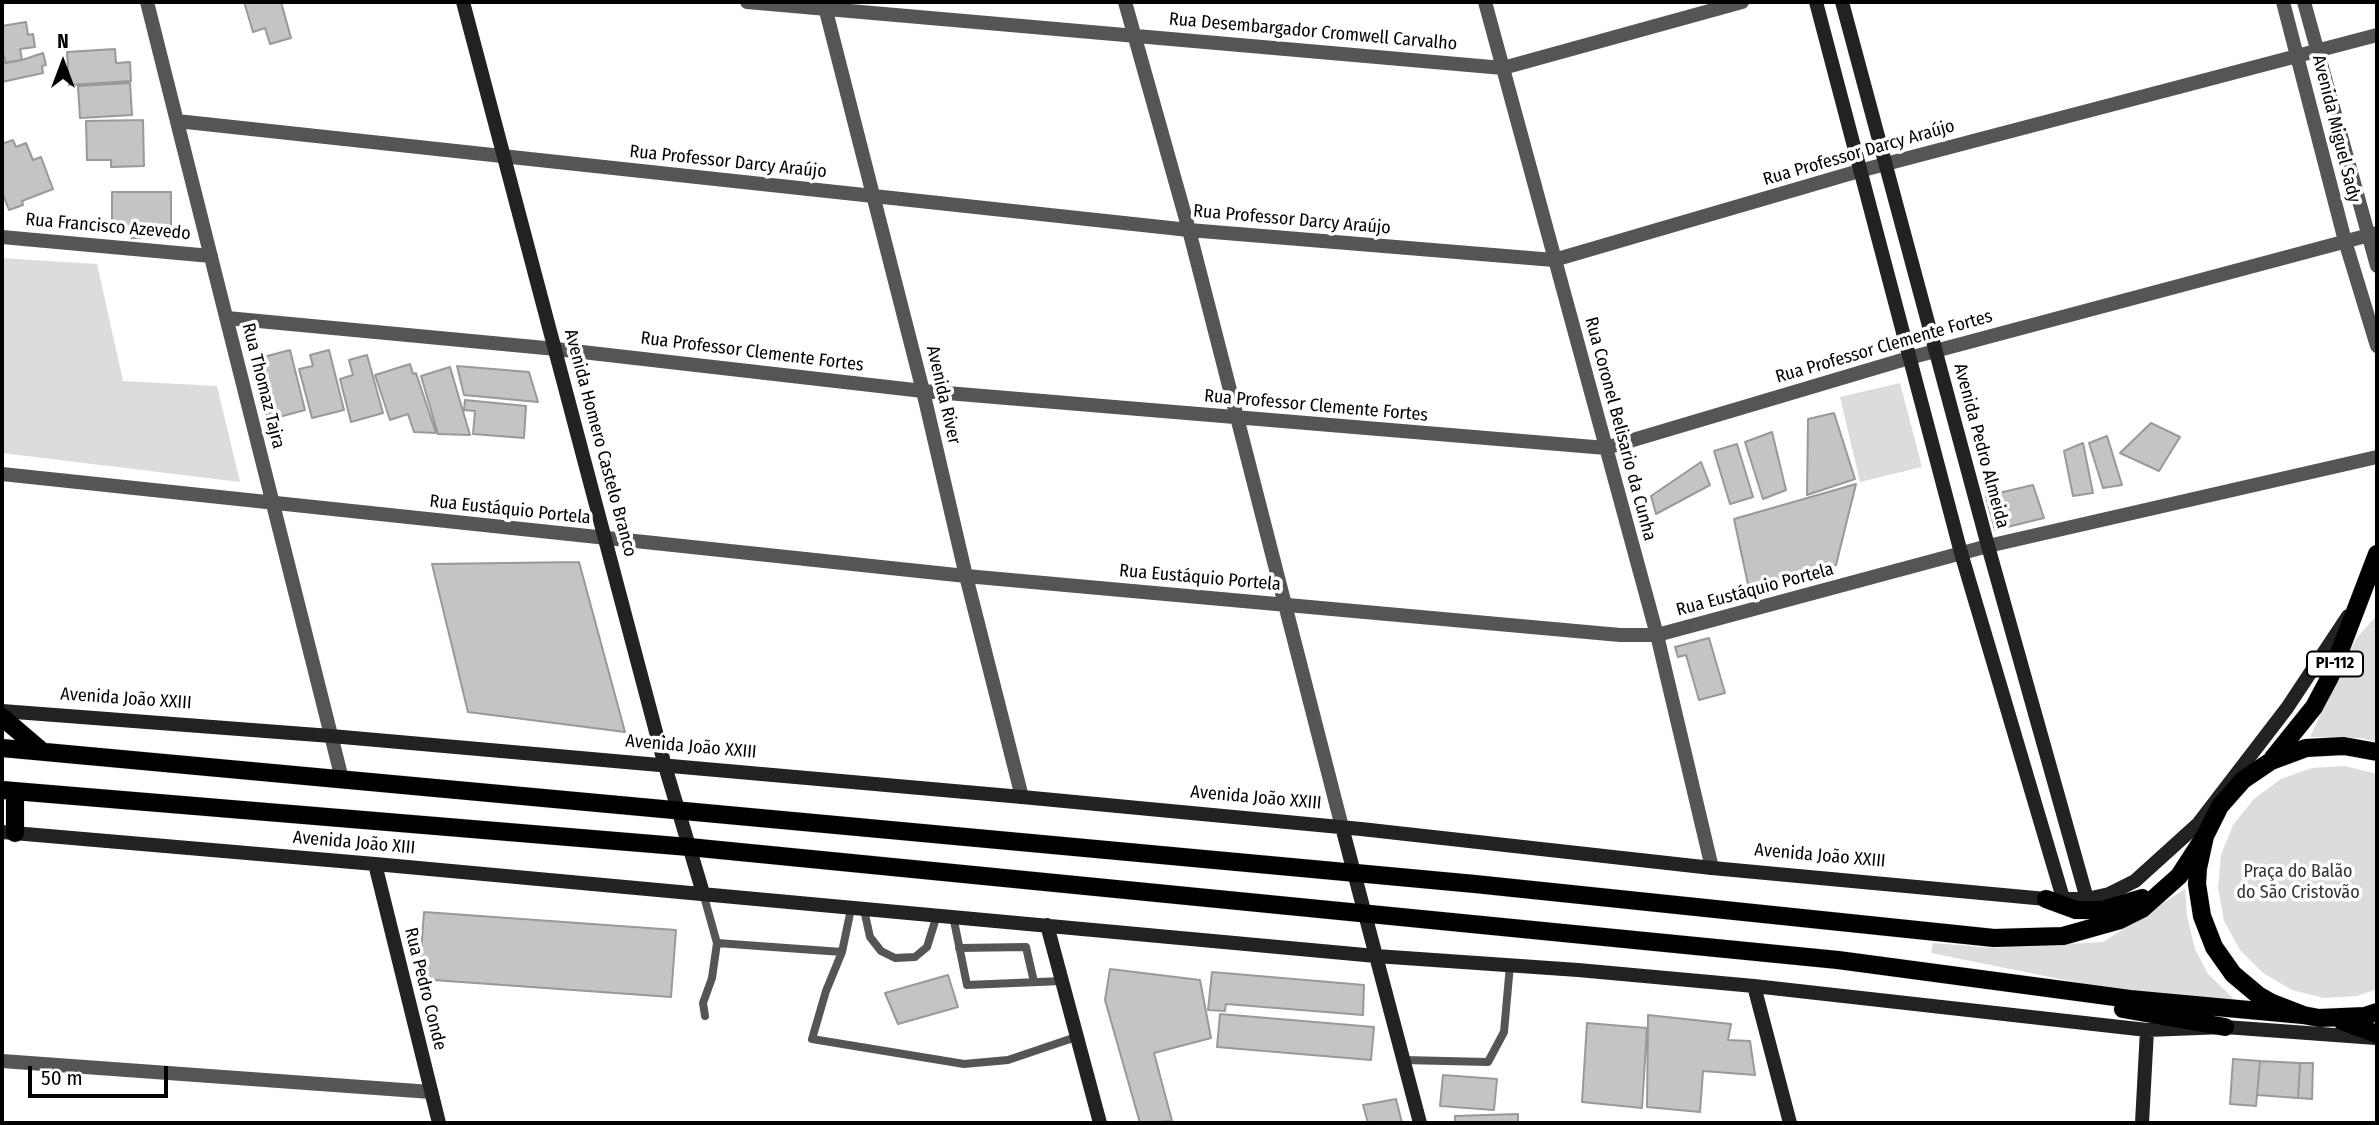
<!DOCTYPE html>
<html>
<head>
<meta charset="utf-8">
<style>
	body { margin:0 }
	#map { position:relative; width:2379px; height:1125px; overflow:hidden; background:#fff; font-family:"Fira Sans Condensed",sans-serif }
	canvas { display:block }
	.frame { position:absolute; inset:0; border:4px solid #000; pointer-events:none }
	.north { position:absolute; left:28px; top:28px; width:70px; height:70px; -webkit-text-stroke:5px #fff; paint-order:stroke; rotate:0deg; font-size:19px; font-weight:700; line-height:28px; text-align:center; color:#000 }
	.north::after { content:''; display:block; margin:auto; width:24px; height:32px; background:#000; clip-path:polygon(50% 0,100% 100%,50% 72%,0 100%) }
	.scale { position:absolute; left:28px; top:1066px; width:140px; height:32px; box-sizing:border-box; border:4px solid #000; border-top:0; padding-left:9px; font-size:21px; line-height:24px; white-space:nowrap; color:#000; -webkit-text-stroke:5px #fff; paint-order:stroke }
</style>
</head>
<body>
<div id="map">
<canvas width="2379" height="1125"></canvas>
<div class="frame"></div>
<div class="north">N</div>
<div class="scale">50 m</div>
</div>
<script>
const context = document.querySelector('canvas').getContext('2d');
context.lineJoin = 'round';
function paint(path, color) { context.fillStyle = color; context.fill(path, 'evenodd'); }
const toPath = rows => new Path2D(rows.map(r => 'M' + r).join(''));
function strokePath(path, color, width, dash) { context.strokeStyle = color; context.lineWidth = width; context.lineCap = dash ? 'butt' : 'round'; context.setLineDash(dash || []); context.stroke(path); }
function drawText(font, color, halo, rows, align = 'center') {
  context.font = font + ' "Fira Sans Condensed",sans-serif'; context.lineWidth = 7; context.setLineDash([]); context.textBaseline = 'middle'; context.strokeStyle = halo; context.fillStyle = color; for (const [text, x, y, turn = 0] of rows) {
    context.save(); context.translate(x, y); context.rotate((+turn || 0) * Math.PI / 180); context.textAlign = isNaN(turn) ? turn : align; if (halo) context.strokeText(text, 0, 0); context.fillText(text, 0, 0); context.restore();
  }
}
const green = toPath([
	[2,258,97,264,123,381,217,386,240,482,2,453],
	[1900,383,1922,467,1860,482,1840,397],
	[2377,615,2377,742,2361,738,2310,737,2356,639],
	[2345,766,2377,774,2377,989,2357,996,2324,998,2292,990,2263,973,2240,950,2224,921,2218,888,2221,855,2233,825,2254,799,2281,779,2312,768],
	[2185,889,2187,916,2195,949,2208,974,2237,1002,2134,994,1931,953,1933,943,1994,948,2103,942]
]);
const building = toPath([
	[244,2,281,2,291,38,270,44,265,28,253,32,244,2],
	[26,22,28,35,33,34,35,47,20,49,22,60,6,63,2,50,2,26,26,22],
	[115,49,116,63,130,62,131,81,69,85,67,52,115,49],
	[43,53,46,65,42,66,43,73,2,82,2,63,22,60,43,53],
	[130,83,132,115,80,118,78,86,130,83],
	[143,120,144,166,111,167,111,160,87,160,86,121,143,120],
	[13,140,16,147,26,143,33,160,41,157,53,189,22,201,23,205,9,210,2,192,2,144,13,140],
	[112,192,171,192,171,238,154,238,154,231,141,231,141,238,131,238,131,231,112,231,112,192],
	[290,350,305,410,268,420,252,360,290,350],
	[329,350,344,410,312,418,299,369,313,366,310,355,329,350],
	[367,355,383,413,351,422,340,379,353,375,349,360,367,355],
	[410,364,413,374,416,373,436,433,414,432,408,414,390,420,375,375,410,364],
	[457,366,529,372,538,402,464,395,457,366],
	[450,367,470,435,438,434,421,376,450,367],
	[465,400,526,406,524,438,473,434,475,411,464,410,465,400],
	[1834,413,1855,479,1807,495,1808,419,1834,413],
	[2151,423,2180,437,2159,471,2120,453,2151,423],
	[1772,432,1786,490,1763,499,1745,442,1772,432],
	[2107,436,2122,485,2103,488,2089,443,2107,436],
	[2083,443,2093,493,2073,496,2064,451,2083,443],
	[1737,444,1753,497,1730,504,1714,451,1737,444],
	[1701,462,1710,485,1656,514,1651,496,1701,462],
	[1856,484,1836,565,1749,589,1734,519,1856,484],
	[2033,485,2044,518,1995,530,1986,496,2033,485],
	[579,562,625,732,468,712,432,564,579,562],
	[1709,638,1725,693,1699,700,1686,655,1678,657,1675,647,1709,638],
	[424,912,676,930,671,997,419,979,424,912],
	[1110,969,1200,980,1211,1038,1154,1053,1172,1121,1140,1123,1105,1000,1110,969],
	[1212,972,1364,985,1363,1015,1226,1004,1225,1011,1208,1010,1212,972],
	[948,975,958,1007,898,1024,885,993,948,975],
	[1220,1014,1374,1027,1371,1060,1217,1047,1220,1014],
	[1648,1015,1731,1024,1728,1040,1750,1041,1755,1075,1703,1071,1700,1112,1647,1107,1648,1015],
	[1587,1023,1647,1028,1642,1108,1582,1102,1587,1023],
	[2233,1059,2260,1061,2256,1106,2230,1104,2233,1059],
	[2260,1061,2300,1063,2298,1098,2257,1095,2260,1061],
	[2300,1063,2313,1063,2312,1099,2298,1098,2300,1063],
	[1443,1075,1497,1079,1494,1110,1440,1106,1443,1075],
	[1396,1099,1402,1123,1368,1123,1363,1105,1396,1099],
	[1518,1114,1518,1123,1455,1123,1455,1116,1518,1114]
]);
const lane = toPath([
	[703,893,717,943,712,978,703,1003,705,1016],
	[864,910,870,937,881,951,895,958,915,957,927,947,937,915],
	[953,916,967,985,1062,981],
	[717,943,842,952,851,909],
	[959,948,1026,947,1034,982],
	[842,952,826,991,812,1039,964,1064,1008,1060,1076,1037],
	[1403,1060,1488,1062,1504,1032,1510,965]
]);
const street = toPath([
	[147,2,342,779],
	[747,2,1503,68,1742,2],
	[1125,2,1189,230,1342,827],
	[1485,2,1657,635,1712,868],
	[2283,2,2345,241,2377,346],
	[2304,2,2377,266],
	[824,3,923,391,966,576,1022,797],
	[177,121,1189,230,1554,260,1859,171,2377,35],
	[2,237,211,256],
	[227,318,556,349,923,391,1606,448,1909,358,2377,233],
	[2,474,966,576,1620,635,1657,635,1988,546,2377,457],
	[2,1061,431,1092]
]);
const secondary = toPath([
	[463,2,665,766,703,893],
	[1816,2,1961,553,2063,898],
	[1842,2,1988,546,2087,899],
	[2,711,331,736,1022,797,1361,829,1712,868,2046,899,2087,899,2109,894,2135,881,2198,824,2287,708,2348,616],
	[1342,827,1420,1123],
	[2,832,375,864,1376,956,1578,970,1754,986,2147,1030,2225,1027,2376,1038],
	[375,864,439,1123],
	[1047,925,1100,1123],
	[1754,986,1790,1123],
	[2142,1123,2147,1030]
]);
const primary = toPath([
	[2,717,43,752],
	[2,748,1475,884,1994,938,2063,936,2120,920,2142,909,2179,876,2205,836],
	[2377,752,2344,746,2306,748,2271,761,2243,780,2220,806,2205,836,2198,868,2197,884,2202,916,2214,947,2233,974,2258,995,2272,1003,2303,1015,2319,1018,2365,1016,2377,1012],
	[2273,758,2314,707,2330,677,2377,554],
	[2,790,689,847,1838,960,2130,999,2303,1015],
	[15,791,15,833],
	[2046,899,2076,910,2102,910,2142,898],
	[2123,1009,2225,1027],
	[2342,1021,2377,1034]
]);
const shields = [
	[2335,664,56]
];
const shieldNames = [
	["PI-112",2335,664]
];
const streetNames = [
	["Rua Desembargador Cromwell Carvalho",1313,32,5],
	["Avenida Miguel Sady",2336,129,76],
	["Rua Professor Darcy Araújo",1859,153,-16],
	["Rua Professor Darcy Araújo",728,162,6],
	["Rua Professor Darcy Araújo",1292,220,5],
	["Rua Francisco Azevedo",108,227,5],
	["Rua Professor Clemente Fortes",1884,347,-16],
	["Rua Professor Clemente Fortes",752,352,7],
	["Rua Thomaz Tajra",263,386,76],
	["Avenida River",943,395,77],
	["Rua Professor Clemente Fortes",1316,406,5],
	["Rua Coronel Belisario da Cunha",1620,429,75],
	["Avenida Homero Castelo Branco",600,443,75],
	["Avenida Pedro Almeida",1981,446,75],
	["Rua Eustáquio Portela",510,510,6],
	["Rua Eustáquio Portela",1200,578,5],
	["Rua Eustáquio Portela",1755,590,-15],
	["Avenida João XXIII",126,699,4],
	["Avenida João XXIII",691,747,5],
	["Avenida João XXIII",1256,798,5],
	["Avenida João XIII",354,843,5],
	["Avenida João XXIII",1820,856,5],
	["Rua Pedro Conde",425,989,76]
];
const parkNames = [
	["Praça do Balão",2298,872],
	["do São Cristovão",2298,893]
];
paint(green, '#dcdcdc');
paint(building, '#c4c4c4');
strokePath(building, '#999', 2);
strokePath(primary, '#dbdbdb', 19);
strokePath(lane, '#555', 8);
strokePath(street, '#555', 14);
strokePath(secondary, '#222', 14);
strokePath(primary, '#000', 18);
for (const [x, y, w] of shields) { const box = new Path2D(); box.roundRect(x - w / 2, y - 12.5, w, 25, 5); context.fillStyle = '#fff'; context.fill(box); strokePath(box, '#000', 2); }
drawText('bold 16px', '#000', null, shieldNames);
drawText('18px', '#000', '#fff', streetNames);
drawText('18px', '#333', '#fff', parkNames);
</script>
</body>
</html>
